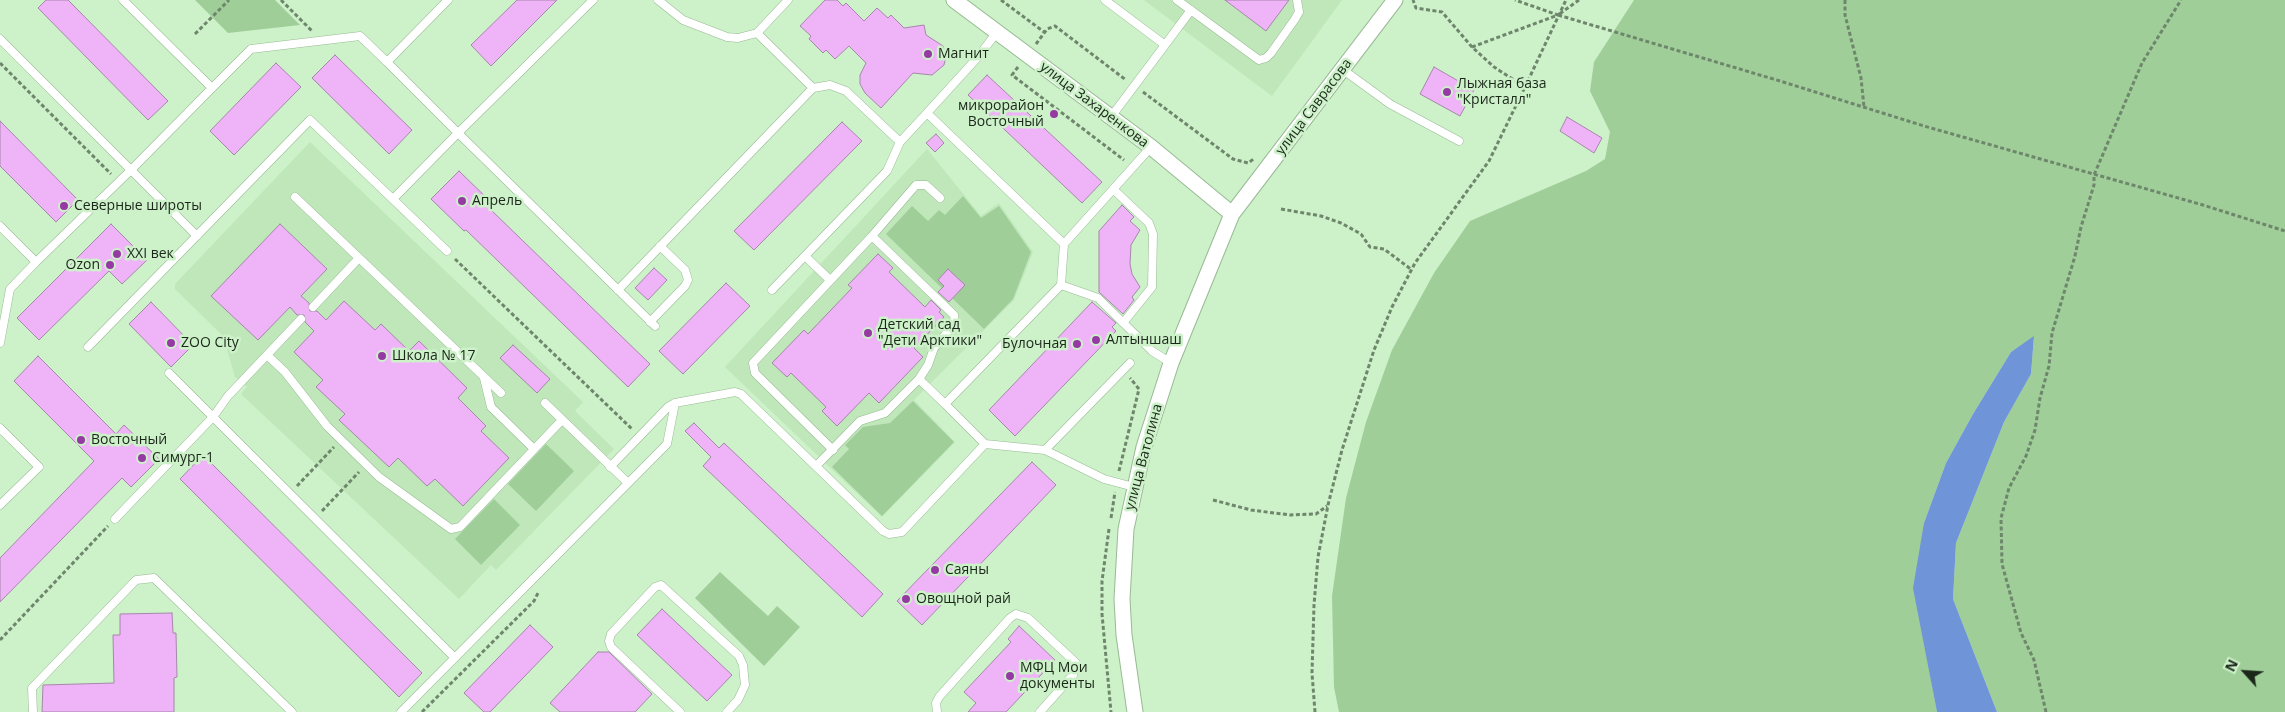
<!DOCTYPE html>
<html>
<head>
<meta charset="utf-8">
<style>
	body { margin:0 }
	#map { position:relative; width:2285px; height:712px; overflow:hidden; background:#cdf1c9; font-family:"Open Sans",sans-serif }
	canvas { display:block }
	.north { position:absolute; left:2220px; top:647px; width:50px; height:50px; -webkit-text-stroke:4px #cdf1c9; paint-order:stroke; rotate:296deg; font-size:14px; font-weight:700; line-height:20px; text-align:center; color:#1a2719 }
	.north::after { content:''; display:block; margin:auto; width:18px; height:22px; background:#1a2719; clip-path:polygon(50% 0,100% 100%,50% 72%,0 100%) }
</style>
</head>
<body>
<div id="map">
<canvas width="2285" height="712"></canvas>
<div class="north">N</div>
</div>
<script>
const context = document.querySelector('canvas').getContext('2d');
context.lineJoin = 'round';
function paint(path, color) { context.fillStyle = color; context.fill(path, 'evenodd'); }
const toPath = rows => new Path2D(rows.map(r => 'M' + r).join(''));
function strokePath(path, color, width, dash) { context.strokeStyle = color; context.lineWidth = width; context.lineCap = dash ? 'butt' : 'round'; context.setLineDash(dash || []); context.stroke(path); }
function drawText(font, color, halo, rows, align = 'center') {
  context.font = font + ' "Open Sans",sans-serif'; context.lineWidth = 5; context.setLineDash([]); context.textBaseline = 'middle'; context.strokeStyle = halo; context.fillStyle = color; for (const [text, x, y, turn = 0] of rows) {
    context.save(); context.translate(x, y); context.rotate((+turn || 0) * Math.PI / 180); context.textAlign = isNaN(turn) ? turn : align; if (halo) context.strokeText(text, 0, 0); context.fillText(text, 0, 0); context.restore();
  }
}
const built = toPath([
	[1144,0,1342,0,1272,96],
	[310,142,583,402,575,411,614,449,496,570,491,565,459,599,241,394,247,387,235,377,223,336,175,289,175,284],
	[927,149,981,216,999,203,1033,252,1014,300,914,400,955,442,882,517,725,367]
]);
const green = toPath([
	[195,0,275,0,300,25,228,33],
	[1634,0,2285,0,2285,712,1997,712,1953,599,1956,543,2004,422,2031,374,2034,337,2011,352,1973,414,1946,463,1924,523,1926,652,1937,712,1339,712,1334,687,1332,596,1346,498,1366,422,1392,350,1434,273,1470,221,1586,171,1605,159,1610,132,1590,91,1594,62],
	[963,196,981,218,999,206,1031,252,1013,299,984,329,886,234,912,206,928,221,939,210,945,215],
	[913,401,954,442,882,516,832,467,849,449,845,445,863,427,890,423],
	[546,444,574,471,536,511,508,484],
	[494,499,520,525,481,565,455,539],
	[720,572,768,616,777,606,800,627,764,666,695,598]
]);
const water = toPath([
	[2034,336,2031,374,2004,422,1956,543,1953,599,1997,712,1937,712,1913,588,1924,523,1946,463,1973,414,2011,352]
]);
const building = toPath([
	[46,0,68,0,168,101,148,120,38,8,46,0],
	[517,0,557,0,491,66,471,45,517,0],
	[825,0,837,0,843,6,846,3,864,21,877,8,888,18,891,15,904,28,924,25,926,35,943,46,946,56,944,65,932,75,913,73,881,108,865,93,860,84,860,75,866,63,849,46,835,59,826,50,823,53,809,39,811,36,800,26,825,0],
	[1225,0,1289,0,1266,31,1225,0],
	[335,55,412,130,389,154,312,78,335,55],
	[276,63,301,87,234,155,210,131,276,63],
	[1434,67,1474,90,1460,116,1420,94,1434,67],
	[987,75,1102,182,1082,203,968,95,987,75],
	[1567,117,1602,138,1594,153,1560,131,1567,117],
	[0,121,78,200,56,222,0,166,0,121],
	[842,122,862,141,754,250,734,231,842,122],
	[936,134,944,143,935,152,926,143,936,134],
	[459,171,492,203,488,207,650,364,628,387,466,230,464,231,431,199,459,171],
	[1122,205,1134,217,1130,221,1140,230,1131,245,1130,264,1132,274,1140,287,1132,297,1134,300,1123,314,1099,292,1099,231,1122,205],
	[111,224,147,260,122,284,109,271,39,340,17,318,111,224],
	[280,224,327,269,301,296,309,303,310,311,317,311,326,320,344,301,375,330,381,324,409,351,419,341,467,388,458,398,486,426,481,431,509,458,463,506,435,479,427,486,398,458,389,467,339,420,345,414,316,387,323,380,294,352,314,331,305,322,304,315,297,315,290,307,258,340,211,296,280,224],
	[878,254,893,268,889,272,925,307,931,300,941,310,939,312,944,317,914,348,923,357,879,403,869,393,837,426,822,411,826,407,791,373,787,377,772,363,804,330,808,334,852,288,848,285,878,254],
	[654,268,667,280,648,300,635,288,654,268],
	[948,269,965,285,949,302,938,292,944,286,938,280,948,269],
	[726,283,750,306,683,374,659,351,726,283],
	[151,302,193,345,171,367,129,324,151,302],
	[1092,302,1116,323,1112,327,1116,331,1015,436,989,410,1092,302],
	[513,345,550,379,537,393,500,358,513,345],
	[38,356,116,434,124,425,159,459,131,487,122,478,0,602,0,558,94,461,14,381,38,356],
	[694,423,719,448,724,443,883,594,862,617,703,466,711,457,685,431,694,423],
	[203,455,422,673,399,697,180,479,203,455],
	[1032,462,1056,485,922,625,897,601,1032,462],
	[662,609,732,675,707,701,637,635,662,609],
	[172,613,173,633,176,633,177,677,174,678,174,712,42,712,43,685,114,683,113,635,120,635,120,614,172,613],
	[530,625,553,647,490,712,484,712,464,693,530,625],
	[1019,626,1055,660,1006,712,968,712,976,703,964,692,1011,642,1008,639,1019,626],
	[598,652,609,652,652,694,635,712,560,712,550,703,598,652]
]);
const path = toPath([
	[281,0,312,31],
	[1001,0,1044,32],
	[1579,0,1558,15,1780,81,1924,126,2203,205,2285,231],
	[1845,0,1845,15,1861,78,1864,107],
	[195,34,229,0],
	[1036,44,1047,29,1055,26,1126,80],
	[1472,47,1558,15,1515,0],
	[0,63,111,174],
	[1018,67,1012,75,1124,160],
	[1525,87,1566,0],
	[1143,92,1233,159,1248,163,1255,158],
	[1281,209,1321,216,1341,223,1361,234,1370,247,1384,249,1412,270],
	[455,259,632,429],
	[1119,471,1139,389,1130,378],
	[297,486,334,447],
	[1213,500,1251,510,1290,515,1316,514,1327,506],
	[322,511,359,472],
	[1111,518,1115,492],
	[1109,529,1102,581,1102,614,1111,712],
	[0,640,108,526],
	[422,712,534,601,539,591],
	[1315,712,1312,673,1314,605,1318,557,1328,505,1342,450,1374,350,1392,307,1415,263,1489,161,1525,87,1494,67,1472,47,1442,12,1416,8,1413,0],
	[2046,712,2034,660,2021,633,2002,564,2001,518,2009,488,2026,456,2035,430,2040,398,2049,366,2052,333,2075,256,2081,227,2094,185,2094,175,2142,63,2181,0]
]);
const lane = toPath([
	[593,0,458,133,655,326],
	[658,0,683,20,727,37,738,38,757,33],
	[788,0,757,33,813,88],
	[1105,0,1165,45,1111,117],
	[1177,0,1259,60,1266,58,1271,53,1295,19,1299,12,1297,0],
	[0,39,131,170,212,88,123,0],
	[1165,45,1191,10],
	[1342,69,1390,104,1459,141],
	[212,88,251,49,360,36,387,62],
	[1113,189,1149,223,1153,234,1152,287,1123,323],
	[295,197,501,393],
	[393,199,458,133,387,62,448,0],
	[0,226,36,262,131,170,197,236],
	[872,236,916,185,926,185,940,198],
	[1064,244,1151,147],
	[805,256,830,280],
	[1061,285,1098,298,1152,351,1171,363],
	[618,290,813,88,830,85,846,91,900,142,927,113],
	[772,290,887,171,900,142],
	[313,307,359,258],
	[301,319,228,396,213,417,455,658],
	[650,322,685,286,688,280,685,270,660,246],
	[0,343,10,289,36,262],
	[88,347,310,120,447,251],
	[267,355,285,372,327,426,379,477,451,529,460,527,562,420],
	[484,378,491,407,534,449],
	[919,379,945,404],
	[545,403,628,483],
	[0,428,39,467,0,505],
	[985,444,945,404,1061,285,1064,244,927,113,978,57,997,32],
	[1045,450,1130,363],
	[816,466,822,460,860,421,885,413,919,379,928,365,934,348,955,323,954,315,872,236,753,363,755,373,833,450],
	[610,467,668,407,675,403,735,392,741,394,883,531,889,534,902,532,985,444,1045,450,1104,479,1134,487],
	[115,519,213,417,169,373],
	[33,712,32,688,136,580,154,578,292,712],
	[401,712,667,444,675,403],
	[680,712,611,647,609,641,611,634,655,587,661,585,739,656,743,665,745,685,738,700,727,712],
	[937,712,936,703,939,697,1010,618,1016,614,1028,618,1076,663,1073,675,1040,712]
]);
const street = toPath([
	[954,0,1151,147,1232,214],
	[1135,712,1124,635,1122,599,1126,529,1144,447,1171,363,1232,214,1395,0]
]);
const markers = [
	[928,54,5,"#9539a3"],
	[1447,92,5,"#9539a3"],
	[1054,114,5,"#9539a3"],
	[462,201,5,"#9539a3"],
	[64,206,5,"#9539a3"],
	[117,254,5,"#9539a3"],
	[110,265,5,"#9539a3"],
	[868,333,5,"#9539a3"],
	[1096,340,5,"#9539a3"],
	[171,343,5,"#9539a3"],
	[1077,344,5,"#9539a3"],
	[382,356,5,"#9539a3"],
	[81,440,5,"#9539a3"],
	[142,458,5,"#9539a3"],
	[935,570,5,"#9539a3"],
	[906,599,5,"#9539a3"],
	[1010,676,5,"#9539a3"]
];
const poiNames = [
	["Магнит",938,54],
	["Лыжная база",1457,84],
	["\"Кристалл\"",1457,100],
	["микрорайон",1044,106,"right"],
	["Восточный",1044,122,"right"],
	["Апрель",472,201],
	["Северные широты",74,206],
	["XXI век",127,254],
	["Ozon",100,265,"right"],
	["Детский сад",878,325],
	["\"Дети Арктики\"",878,341],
	["Алтыншаш",1106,340],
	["ZOO City",181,343],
	["Булочная",1067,344,"right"],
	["Школа № 17",392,356],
	["Восточный",91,440],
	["Симург-1",152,458],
	["Саяны",945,570],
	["Овощной рай",916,599],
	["МФЦ Мои",1020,668],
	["документы",1020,684]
];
const streetNames = [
	["улица Захаренкова",1094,105,37],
	["улица Саврасова",1314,107,-53],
	["улица Ватолина",1144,457,-75]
];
paint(built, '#bfe7ba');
paint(green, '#9fce99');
paint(water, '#6f94d8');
paint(building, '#eeb4f7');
strokePath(building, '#a686ab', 1);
strokePath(lane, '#98ba94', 9);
strokePath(street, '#98ba94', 17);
strokePath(path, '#6e866b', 3, [4, 2.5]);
strokePath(lane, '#fff', 8);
strokePath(street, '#fff', 15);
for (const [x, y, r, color] of markers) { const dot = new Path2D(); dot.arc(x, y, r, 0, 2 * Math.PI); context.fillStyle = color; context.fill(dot); strokePath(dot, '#cdf1c9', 2); }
drawText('14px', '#1a2719', '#cdf1c9', poiNames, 'left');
drawText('14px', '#1a2719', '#cdf1c9', streetNames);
</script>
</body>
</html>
